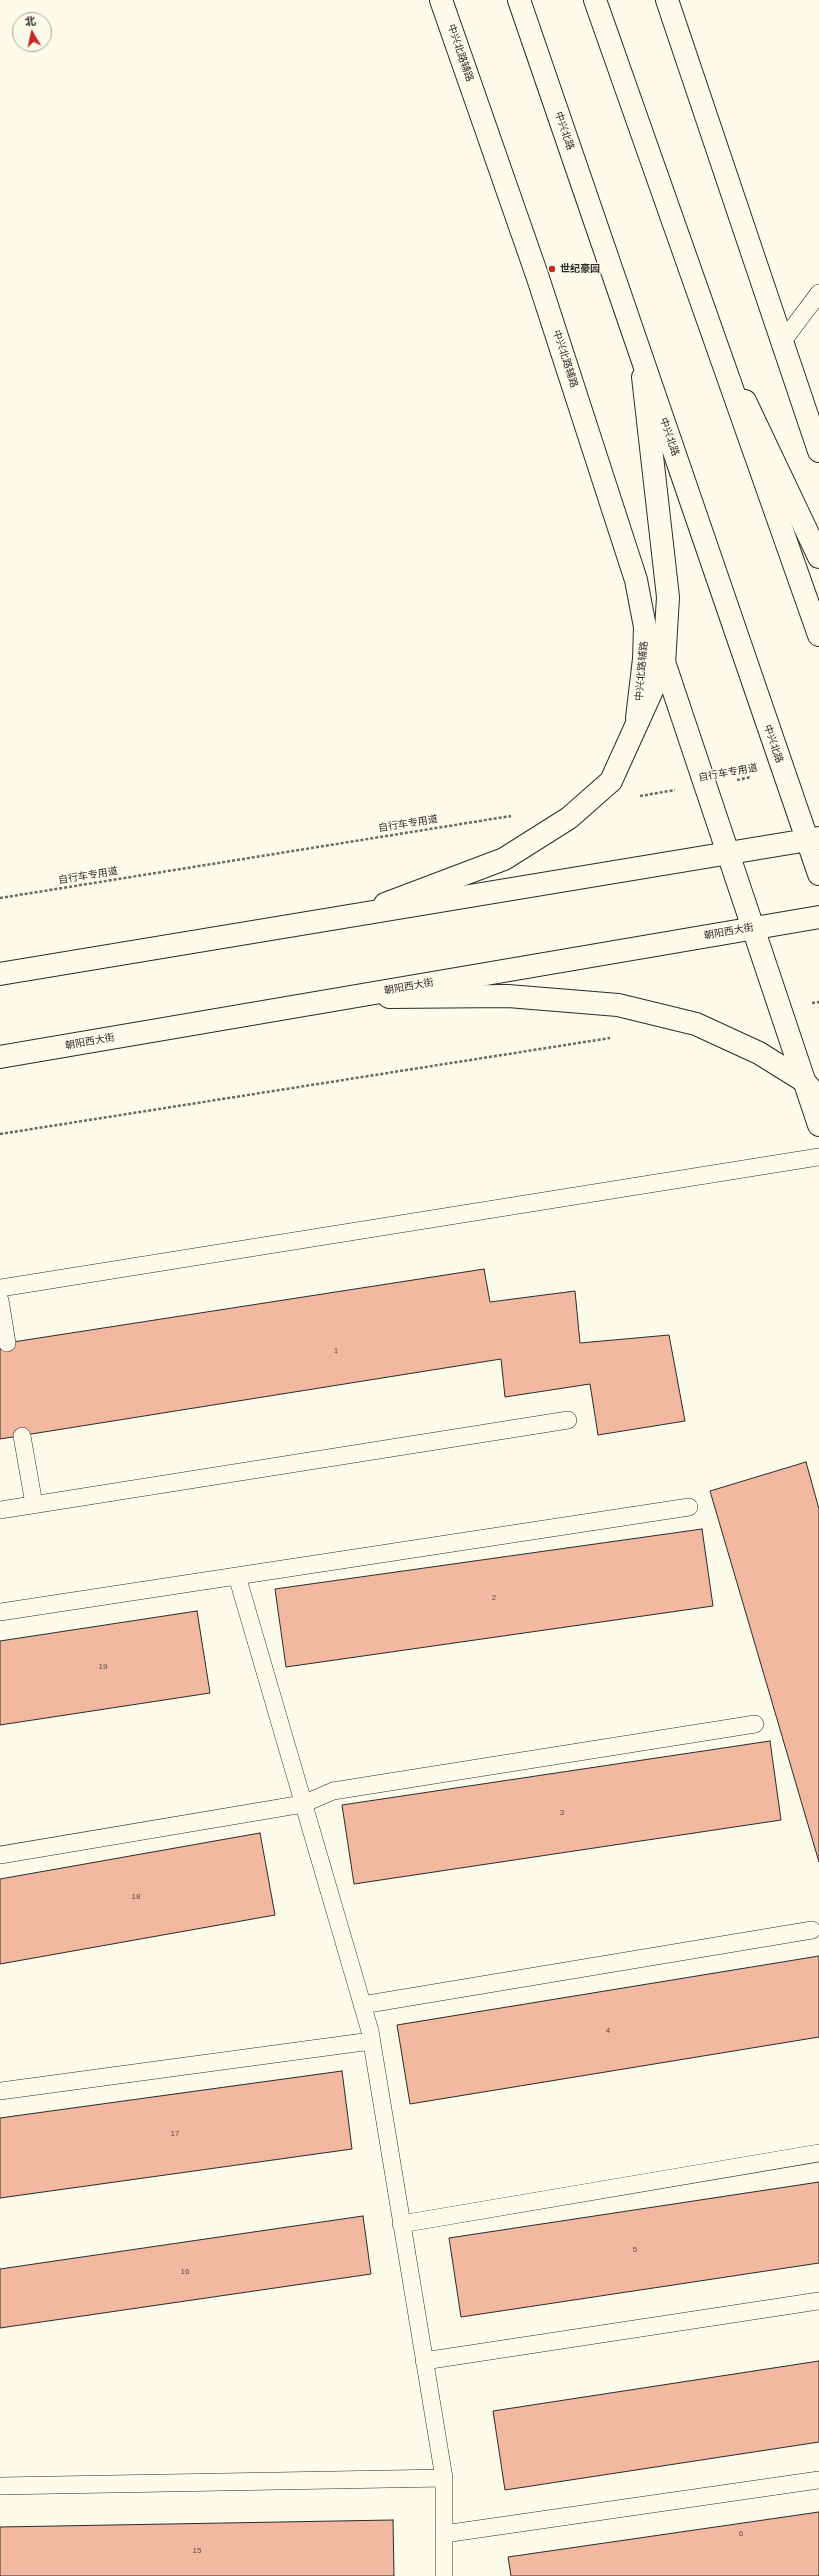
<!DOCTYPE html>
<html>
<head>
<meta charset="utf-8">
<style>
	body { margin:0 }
	#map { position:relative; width:819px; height:2576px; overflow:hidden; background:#fdfbea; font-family:Arial,"Noto Sans SC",sans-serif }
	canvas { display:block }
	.north { position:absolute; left:12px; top:12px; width:40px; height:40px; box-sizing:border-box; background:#fdfbea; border:1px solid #a9a89e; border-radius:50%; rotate:351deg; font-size:11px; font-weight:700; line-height:16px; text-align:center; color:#2b2b2b }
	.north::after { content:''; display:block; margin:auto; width:14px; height:18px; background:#c62828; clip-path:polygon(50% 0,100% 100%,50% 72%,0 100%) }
</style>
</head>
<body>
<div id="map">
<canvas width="819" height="2576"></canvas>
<div class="north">北</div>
</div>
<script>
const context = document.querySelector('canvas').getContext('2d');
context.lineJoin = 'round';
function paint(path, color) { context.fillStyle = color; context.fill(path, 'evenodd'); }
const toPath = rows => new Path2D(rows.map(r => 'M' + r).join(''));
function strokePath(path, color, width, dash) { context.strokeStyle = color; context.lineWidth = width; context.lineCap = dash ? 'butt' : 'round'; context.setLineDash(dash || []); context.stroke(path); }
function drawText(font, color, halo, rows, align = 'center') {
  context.font = font + ' Arial,"Noto Sans SC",sans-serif'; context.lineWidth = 3; context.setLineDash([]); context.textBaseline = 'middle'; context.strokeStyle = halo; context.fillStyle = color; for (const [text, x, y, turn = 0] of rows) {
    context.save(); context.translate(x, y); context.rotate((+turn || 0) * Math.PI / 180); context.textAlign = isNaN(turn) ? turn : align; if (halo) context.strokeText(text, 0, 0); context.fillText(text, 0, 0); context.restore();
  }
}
const building = toPath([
	[484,1269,490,1302,575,1291,580,1343,669,1335,685,1421,598,1435,590,1384,505,1397,501,1359,0,1439,0,1344,484,1269],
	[806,1462,819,1509,819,1862,710,1491,806,1462],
	[702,1529,713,1606,286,1667,275,1589,702,1529],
	[197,1611,210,1693,0,1725,0,1641,197,1611],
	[770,1741,781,1820,354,1884,342,1805,770,1741],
	[260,1833,275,1915,0,1964,0,1879,260,1833],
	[819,1956,819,2037,410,2104,397,2025,819,1956],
	[342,2071,352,2149,0,2198,0,2118,342,2071],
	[819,2182,819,2263,461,2317,449,2238,819,2182],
	[363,2216,371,2274,0,2328,0,2269,363,2216],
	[819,2361,819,2442,505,2490,493,2411,819,2361],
	[819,2512,819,2576,511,2576,508,2557,819,2512],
	[393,2520,394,2576,0,2576,0,2527,393,2520]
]);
const path = toPath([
	[737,780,751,777],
	[640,796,675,790],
	[0,898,511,816],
	[812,1003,819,1002],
	[0,1134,610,1038]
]);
const service = toPath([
	[783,341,819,293],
	[0,1288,819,1157],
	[0,1300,7,1343],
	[22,1436,34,1504],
	[0,1510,568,1420],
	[237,1576,370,2031,444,2478,444,2576],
	[0,1612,689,1507],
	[0,1855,303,1804,333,1791,755,1724],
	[362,2005,812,1930],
	[0,2091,371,2041],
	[401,2224,819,2153],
	[424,2361,819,2301],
	[0,2486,444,2478],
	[444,2534,819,2480]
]);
const tertiary = toPath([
	[441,0,537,275,636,580,645,627,644,659,637,718],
	[667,0,819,451],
	[660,650,819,1125]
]);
const secondary = toPath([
	[745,401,819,557],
	[385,904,504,859,569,818,611,781,664,664,668,597,643,377],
	[389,997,508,996,618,1005,696,1024,759,1053,804,1081,819,1099]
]);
const primary = toPath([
	[519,0,819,874],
	[595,0,819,635],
	[0,974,819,838],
	[0,1057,819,917]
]);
const markers = [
	[552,269,4,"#c62828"]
];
const numberNames = [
	["1",336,1351],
	["2",494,1598],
	["19",103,1667],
	["3",562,1813],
	["18",136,1897],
	["4",608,2031],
	["17",175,2134],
	["5",635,2250],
	["16",185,2272],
	["6",741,2534],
	["15",197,2551]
];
const streetNames = [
	["中兴北路辅路",460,53,71],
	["中兴北路",564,131,71],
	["中兴北路辅路",565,359,72],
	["中兴北路",669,437,71],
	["中兴北路辅路",642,671,-85],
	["中兴北路",773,744,71],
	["自行车专用道",728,773,-10],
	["自行车专用道",408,824,-9],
	["自行车专用道",88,876,-9],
	["朝阳西大街",729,932,-10],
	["朝阳西大街",409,987,-10],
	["朝阳西大街",90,1042,-10]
];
const poiNames = [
	["世纪豪园",560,269]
];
paint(building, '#f2b8a0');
strokePath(building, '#2b2b2b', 1);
strokePath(service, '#2b2b2b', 18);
strokePath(tertiary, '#2b2b2b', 24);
strokePath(secondary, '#2b2b2b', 24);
strokePath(primary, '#2b2b2b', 24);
strokePath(path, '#6a6964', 2.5, [3, 2]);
strokePath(service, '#fdfbea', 17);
strokePath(tertiary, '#fdfbea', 22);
strokePath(secondary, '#fdfbea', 22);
strokePath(primary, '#fdfbea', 22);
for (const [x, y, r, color] of markers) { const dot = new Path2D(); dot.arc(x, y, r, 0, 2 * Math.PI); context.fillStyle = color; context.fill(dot); strokePath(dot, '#fdfbea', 1.5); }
drawText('8px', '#5d4e48', null, numberNames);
drawText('10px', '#2b2b2b', '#fdfbea', streetNames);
drawText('bold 10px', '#2b2b2b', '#fdfbea', poiNames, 'left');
</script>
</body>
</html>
